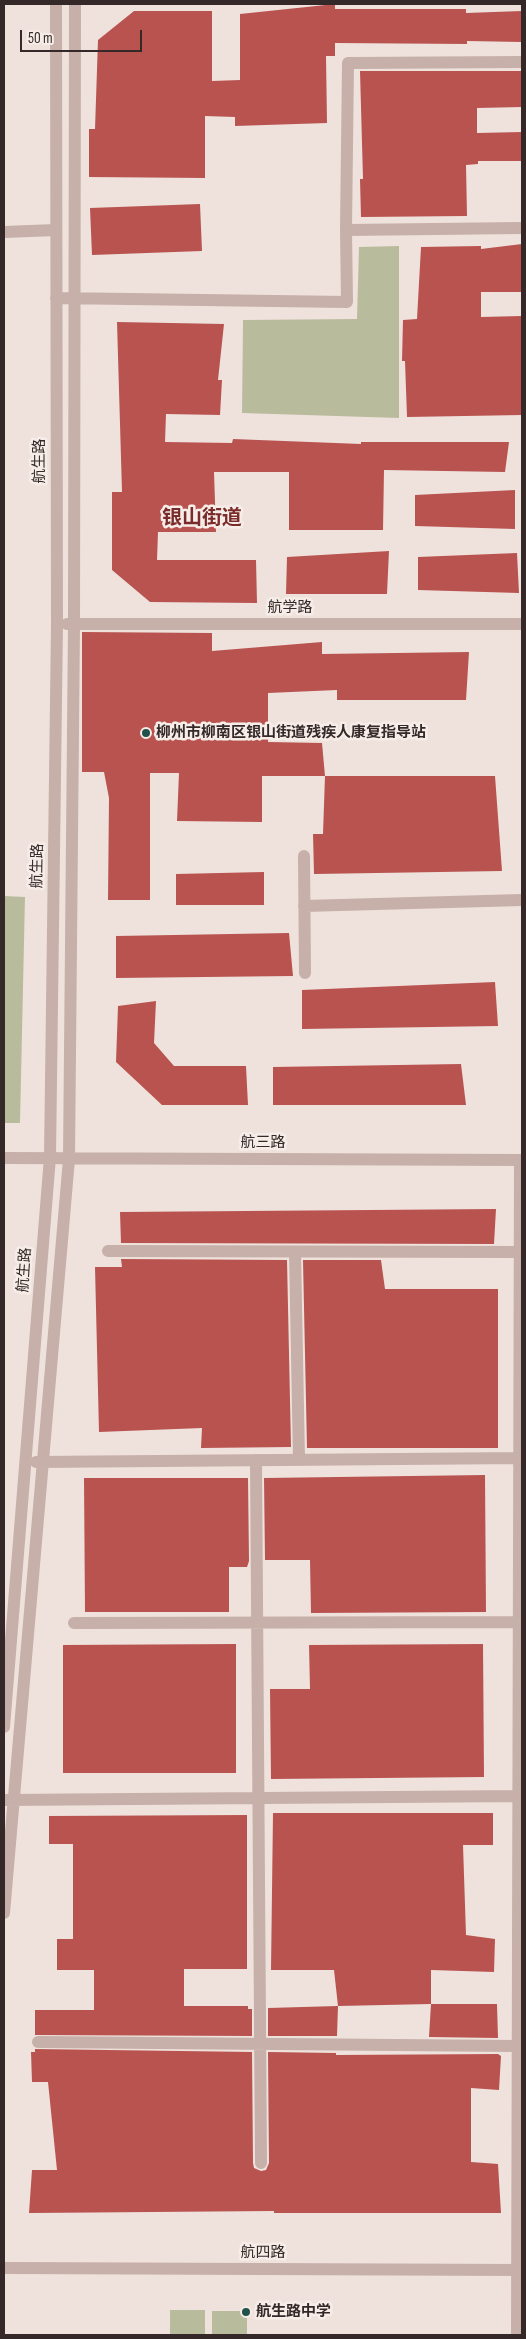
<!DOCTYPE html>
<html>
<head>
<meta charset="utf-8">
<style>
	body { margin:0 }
	#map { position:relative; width:526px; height:2339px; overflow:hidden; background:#efe2dc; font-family:"Sofia Sans Condensed",sans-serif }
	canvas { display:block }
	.frame { position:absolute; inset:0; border:5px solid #342928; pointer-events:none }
	.scale { position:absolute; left:20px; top:30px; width:122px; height:22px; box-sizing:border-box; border:2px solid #342928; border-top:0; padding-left:6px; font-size:15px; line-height:18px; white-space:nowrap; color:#342928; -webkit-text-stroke:4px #f7ede8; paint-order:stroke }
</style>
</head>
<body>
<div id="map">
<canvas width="526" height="2339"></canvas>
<div class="frame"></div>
<div class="scale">50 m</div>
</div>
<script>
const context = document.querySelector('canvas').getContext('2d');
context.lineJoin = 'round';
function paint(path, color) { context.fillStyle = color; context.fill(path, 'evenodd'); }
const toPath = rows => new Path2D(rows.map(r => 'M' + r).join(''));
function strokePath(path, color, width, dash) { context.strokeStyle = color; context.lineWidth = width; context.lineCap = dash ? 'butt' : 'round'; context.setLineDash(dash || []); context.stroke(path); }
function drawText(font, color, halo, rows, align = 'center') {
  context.font = font + ' "Sofia Sans Condensed","Noto Sans SC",sans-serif'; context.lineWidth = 5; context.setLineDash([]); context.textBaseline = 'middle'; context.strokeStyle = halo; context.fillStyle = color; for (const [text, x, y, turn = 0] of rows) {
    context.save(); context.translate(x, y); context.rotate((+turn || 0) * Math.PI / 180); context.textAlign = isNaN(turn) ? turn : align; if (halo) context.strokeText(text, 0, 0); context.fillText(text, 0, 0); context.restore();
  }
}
const green = toPath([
	[399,246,399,418,242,413,243,320,357,319,359,247],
	[4,896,25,897,20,1123,4,1123],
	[170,2310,205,2310,205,2335,170,2335],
	[212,2311,247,2311,247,2335,212,2335]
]);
const building = toPath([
	[335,4,335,9,466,9,466,13,522,11,522,42,467,41,467,44,335,43,335,56,326,56,327,123,235,126,235,117,205,116,205,178,89,177,89,129,95,129,98,40,134,11,212,11,212,81,240,80,240,14],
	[360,71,522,71,522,107,477,108,477,133,522,132,522,161,478,161,478,164,466,165,467,216,361,217,360,179,363,179],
	[200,204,202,251,92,255,90,208],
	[522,244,522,292,481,292,481,317,522,316,522,415,407,417,405,361,402,361,403,320,417,319,421,247,481,246,481,249],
	[117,322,224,324,218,380,222,380,220,415,166,414,165,442,232,443,233,439,361,444,361,442,509,442,505,472,384,470,383,530,289,530,289,472,214,472,216,532,158,532,157,560,256,560,257,603,150,602,112,570,112,492,122,492],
	[515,490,515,529,415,526,415,495],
	[389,551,387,594,286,594,287,557],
	[517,553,519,593,418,590,418,557],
	[82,632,212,633,212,651,322,642,322,654,469,652,466,700,337,700,337,690,268,693,268,742,322,743,325,776,262,776,262,822,177,821,179,773,150,773,150,900,108,900,109,798,104,772,82,772],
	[325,776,495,776,502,871,314,874,313,834,323,834],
	[264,872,264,905,176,905,176,874],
	[289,933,293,976,116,978,116,936],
	[495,982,498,1026,302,1029,302,990],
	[156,1001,154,1043,174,1066,246,1066,248,1105,162,1105,116,1062,118,1006],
	[461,1064,466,1105,273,1105,273,1067],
	[496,1209,494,1244,121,1243,120,1212],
	[121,1259,287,1260,291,1447,201,1448,202,1428,99,1432,95,1267,122,1267],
	[303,1260,381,1260,385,1289,498,1289,498,1448,307,1448],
	[485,1475,486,1612,311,1613,310,1560,265,1560,264,1478],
	[84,1478,248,1478,249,1561,247,1567,229,1567,229,1612,85,1612],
	[236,1644,236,1773,63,1773,63,1645],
	[483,1644,484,1777,271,1779,270,1689,310,1689,309,1645],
	[273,1813,493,1813,493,1845,463,1845,466,1935,495,1939,494,1972,431,1970,431,2004,338,2006,334,1970,271,1970],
	[247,1815,247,1969,184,1969,184,2006,248,2006,248,2009,252,2009,252,2036,35,2035,35,2010,94,2010,94,1970,57,1970,57,1939,73,1939,73,1844,49,1844,49,1816],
	[431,2004,497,2004,498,2038,429,2037],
	[338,2006,337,2036,268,2036,268,2008],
	[35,2049,252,2052,253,2163,254,2168,261,2171,266,2170,269,2163,268,2052,336,2053,336,2055,498,2054,501,2056,499,2090,471,2088,471,2162,498,2164,501,2213,274,2213,274,2211,29,2213,32,2170,57,2170,48,2082,32,2082,31,2052,35,2052]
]);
const minor = toPath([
	[346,230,348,63,522,62],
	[4,232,56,230],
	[56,298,347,302,346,230,522,228],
	[67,624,522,624],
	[304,856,305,973],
	[304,906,522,900],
	[4,1158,522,1160],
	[108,1251,519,1252],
	[295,1252,299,1460],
	[256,1460,261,2163],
	[36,1462,522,1458],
	[74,1623,518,1622],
	[4,1727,50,1157,57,624,56,4],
	[4,1800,522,1796],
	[4,1913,69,1159,74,624,75,4],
	[38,2042,516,2046],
	[4,2268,522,2270],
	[517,2335,520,1160]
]);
const markers = [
	[146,733,5,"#22514a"],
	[246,2312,5,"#22514a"]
];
const streetNames = [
	["航生路",40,461,-90],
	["航学路",290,608],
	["航生路",38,866,-89],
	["航三路",263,1143],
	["航生路",25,1270,-86],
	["航四路",263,2253]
];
const poiNames = [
	["柳州市柳南区银山街道残疾人康复指导站",156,733],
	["航生路中学",256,2312]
];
const districtNames = [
	["银山街道",202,519]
];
paint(green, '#b8bc9d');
paint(building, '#b95350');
strokePath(minor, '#c6b0a9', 12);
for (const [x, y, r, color] of markers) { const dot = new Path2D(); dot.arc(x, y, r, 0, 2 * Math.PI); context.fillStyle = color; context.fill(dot); strokePath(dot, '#f7ede8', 2); }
drawText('15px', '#342928', '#f7ede8', streetNames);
drawText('bold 15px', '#342928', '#f7ede8', poiNames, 'left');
drawText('bold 20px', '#7a2c2a', '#f7ede8', districtNames);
</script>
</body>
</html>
